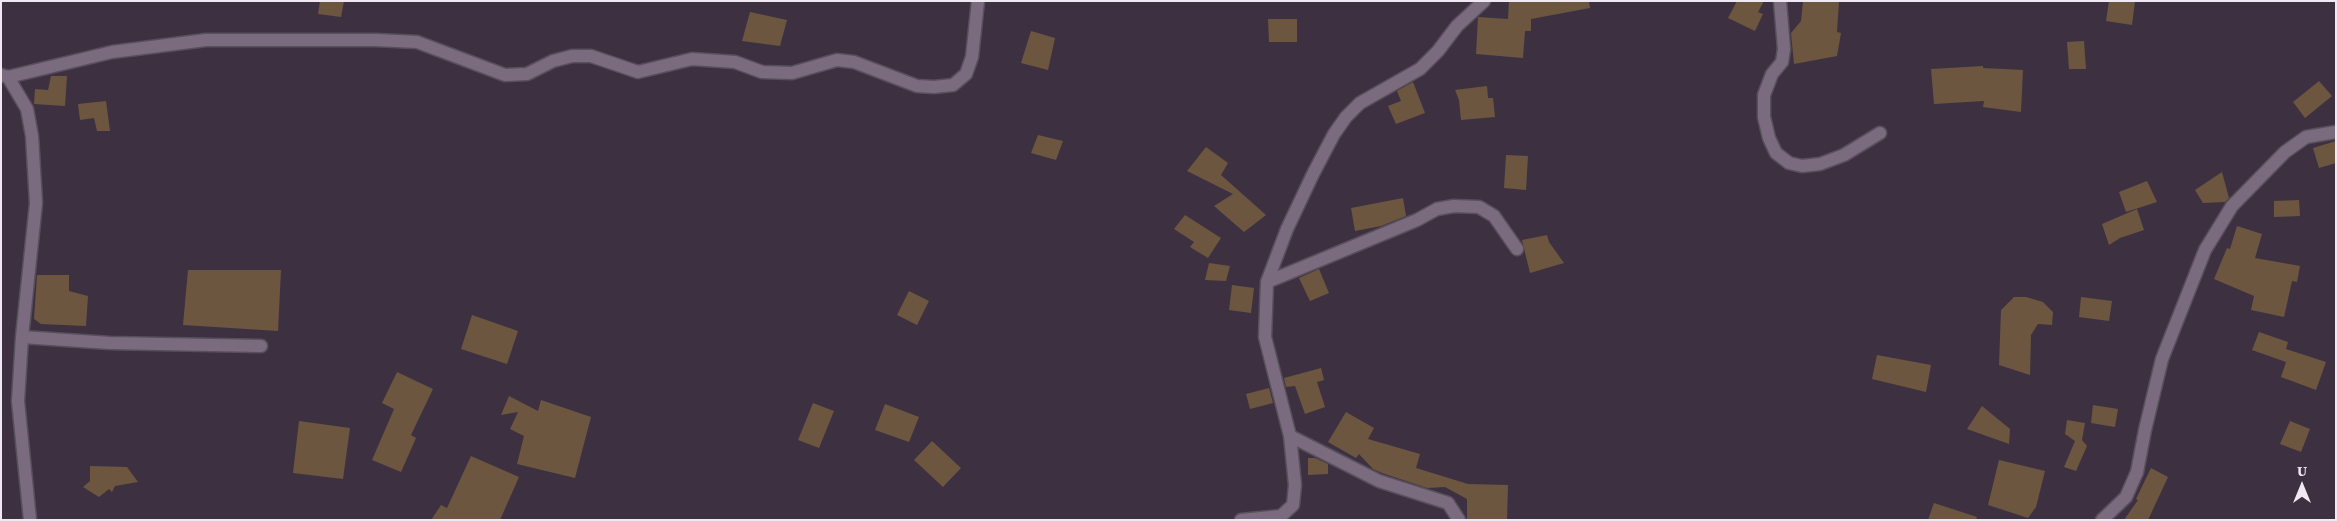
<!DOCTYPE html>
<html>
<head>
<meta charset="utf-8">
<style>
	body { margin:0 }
	#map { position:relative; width:2337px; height:521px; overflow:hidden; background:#3d3141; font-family:"Source Serif 4",serif }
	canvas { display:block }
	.frame { position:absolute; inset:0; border:2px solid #f0e8f2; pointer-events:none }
	.north { position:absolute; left:2277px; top:461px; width:50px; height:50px; -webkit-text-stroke:4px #3d3141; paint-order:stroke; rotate:0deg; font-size:14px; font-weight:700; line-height:20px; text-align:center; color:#f0e8f2 }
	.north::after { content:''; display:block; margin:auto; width:18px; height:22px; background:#f0e8f2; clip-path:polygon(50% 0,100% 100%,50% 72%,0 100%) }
</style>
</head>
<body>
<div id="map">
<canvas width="2337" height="521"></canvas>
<div class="frame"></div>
<div class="north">U</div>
</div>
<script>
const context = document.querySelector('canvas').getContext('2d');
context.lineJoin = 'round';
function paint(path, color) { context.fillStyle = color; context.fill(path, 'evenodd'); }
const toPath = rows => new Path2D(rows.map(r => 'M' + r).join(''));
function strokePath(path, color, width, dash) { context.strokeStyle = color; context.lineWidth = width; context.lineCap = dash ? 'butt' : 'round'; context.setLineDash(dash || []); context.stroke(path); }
const building = toPath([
	[320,1,344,1,341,17,318,14],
	[1509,1,1589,1,1590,8,1531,19,1531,31,1525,31,1523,58,1476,54,1478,17,1508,19],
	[1737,1,1764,1,1758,12,1763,14,1755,31,1728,18],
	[1803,1,1839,2,1837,32,1841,33,1837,56,1794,64,1791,33,1801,21],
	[2109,1,2135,1,2132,25,2106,21],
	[750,12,787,20,780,46,742,41],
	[1268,19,1297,19,1297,42,1269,42],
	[1031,31,1055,38,1048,70,1021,63],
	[2084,41,2086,69,2069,69,2067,42],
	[1983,66,1983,68,2023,70,2021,112,1983,107,1984,101,1934,104,1931,69],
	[51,76,67,76,65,106,34,104,35,89,48,90],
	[2319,81,2332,96,2305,118,2293,102],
	[1413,82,1425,113,1396,124,1388,106,1401,101,1397,91],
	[1487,86,1488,98,1493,98,1495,117,1461,120,1459,100,1455,90],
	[106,101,110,131,97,131,94,118,80,120,78,104],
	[1038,135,1063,141,1056,160,1031,153],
	[2336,141,2336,163,2319,168,2313,148],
	[1206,147,1228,163,1221,175,1266,215,1244,232,1214,206,1233,194,1187,171],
	[1506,155,1528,156,1526,190,1504,188],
	[2222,172,2229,198,2225,202,2203,203,2195,190],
	[2147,181,2157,202,2126,212,2119,192],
	[1403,198,1406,216,1381,226,1355,231,1351,208],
	[2299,200,2300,216,2274,217,2274,201],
	[2137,209,2144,230,2120,238,2109,245,2102,224],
	[1185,215,1221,238,1208,258,1190,247,1194,242,1174,229],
	[2237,226,2262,234,2255,258,2300,266,2297,282,2292,281,2284,317,2251,310,2254,296,2214,279,2227,248,2230,249],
	[1547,235,1549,242,1564,263,1530,273,1522,240],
	[1209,263,1230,266,1226,281,1205,280],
	[1319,269,1329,293,1310,301,1299,278],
	[188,270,281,270,278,331,183,325],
	[37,275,69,275,69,291,88,296,86,326,41,324,34,319],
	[1232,285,1254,288,1251,313,1229,310],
	[909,291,929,301,917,325,897,315],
	[2014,297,2026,297,2043,302,2053,312,2052,325,2038,324,2031,335,2030,375,1999,365,2001,310],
	[2081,297,2112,301,2109,321,2079,317],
	[472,315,518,331,507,364,461,349],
	[2259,332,2288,342,2286,349,2326,362,2316,390,2281,377,2286,362,2252,350],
	[1877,355,1931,365,1926,392,1872,379],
	[1321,368,1324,380,1317,382,1325,407,1305,414,1295,386,1286,387,1284,378],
	[397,372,433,389,411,435,416,438,401,472,372,460,394,409,382,403],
	[1269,388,1273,403,1250,409,1246,394],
	[509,396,538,411,541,400,591,417,575,478,517,464,524,436,510,429,518,412,501,415],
	[813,403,834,411,819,448,798,440],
	[885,404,919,417,909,442,875,430],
	[2093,405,2118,409,2115,427,2091,423],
	[1982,406,2010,429,2009,444,1967,429],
	[1346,412,1374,428,1368,439,1420,454,1416,468,1468,484,1508,485,1507,520,1467,520,1467,499,1445,487,1427,488,1382,473,1373,469,1359,454,1356,458,1328,442],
	[2067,420,2085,423,2082,440,2087,446,2076,471,2064,467,2075,441,2065,434],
	[299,421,350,428,343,479,293,473],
	[2290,421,2310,429,2301,452,2280,444],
	[932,441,961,468,943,487,914,460],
	[471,456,519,477,500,520,431,520,441,505,447,508],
	[1308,458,1315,458,1328,464,1328,474,1308,475],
	[1999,460,2045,471,2036,507,2028,518,1988,505],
	[90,466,127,467,138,482,115,486,112,492,109,489,99,497,83,487,90,481],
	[2151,468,2168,477,2148,520,2124,520,2138,500,2136,499],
	[1934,503,1977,517,1976,520,1928,520]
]);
const minor = toPath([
	[1780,1,1784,49,1782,62,1772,74,1764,95,1764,117,1769,138,1776,153,1789,163,1802,166,1820,164,1844,155,1880,133],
	[1,75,8,77,27,109,32,136,36,203,22,337,18,401,30,520],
	[8,77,112,52,206,40,376,40,417,42,505,75,527,74,553,61,572,56,591,56,638,72,692,59,735,62,762,72,792,73,837,60,854,62,917,86,934,87,953,85,966,74,972,57,978,1],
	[1267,282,1417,220,1437,209,1454,206,1479,207,1494,216,1517,249],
	[22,337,110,343,261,346],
	[1290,436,1379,481,1448,503,1459,520],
	[1241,520,1281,516,1293,505,1295,485,1290,436,1265,337,1267,282,1287,229,1313,174,1334,134,1346,117,1360,103,1420,69,1438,51,1457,26,1484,1],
	[2102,520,2126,497,2137,472,2145,430,2162,359,2205,250,2232,206,2285,152,2306,137,2336,132]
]);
paint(building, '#6c5640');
strokePath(minor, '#594f5c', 15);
strokePath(minor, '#7a6c7e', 12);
</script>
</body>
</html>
